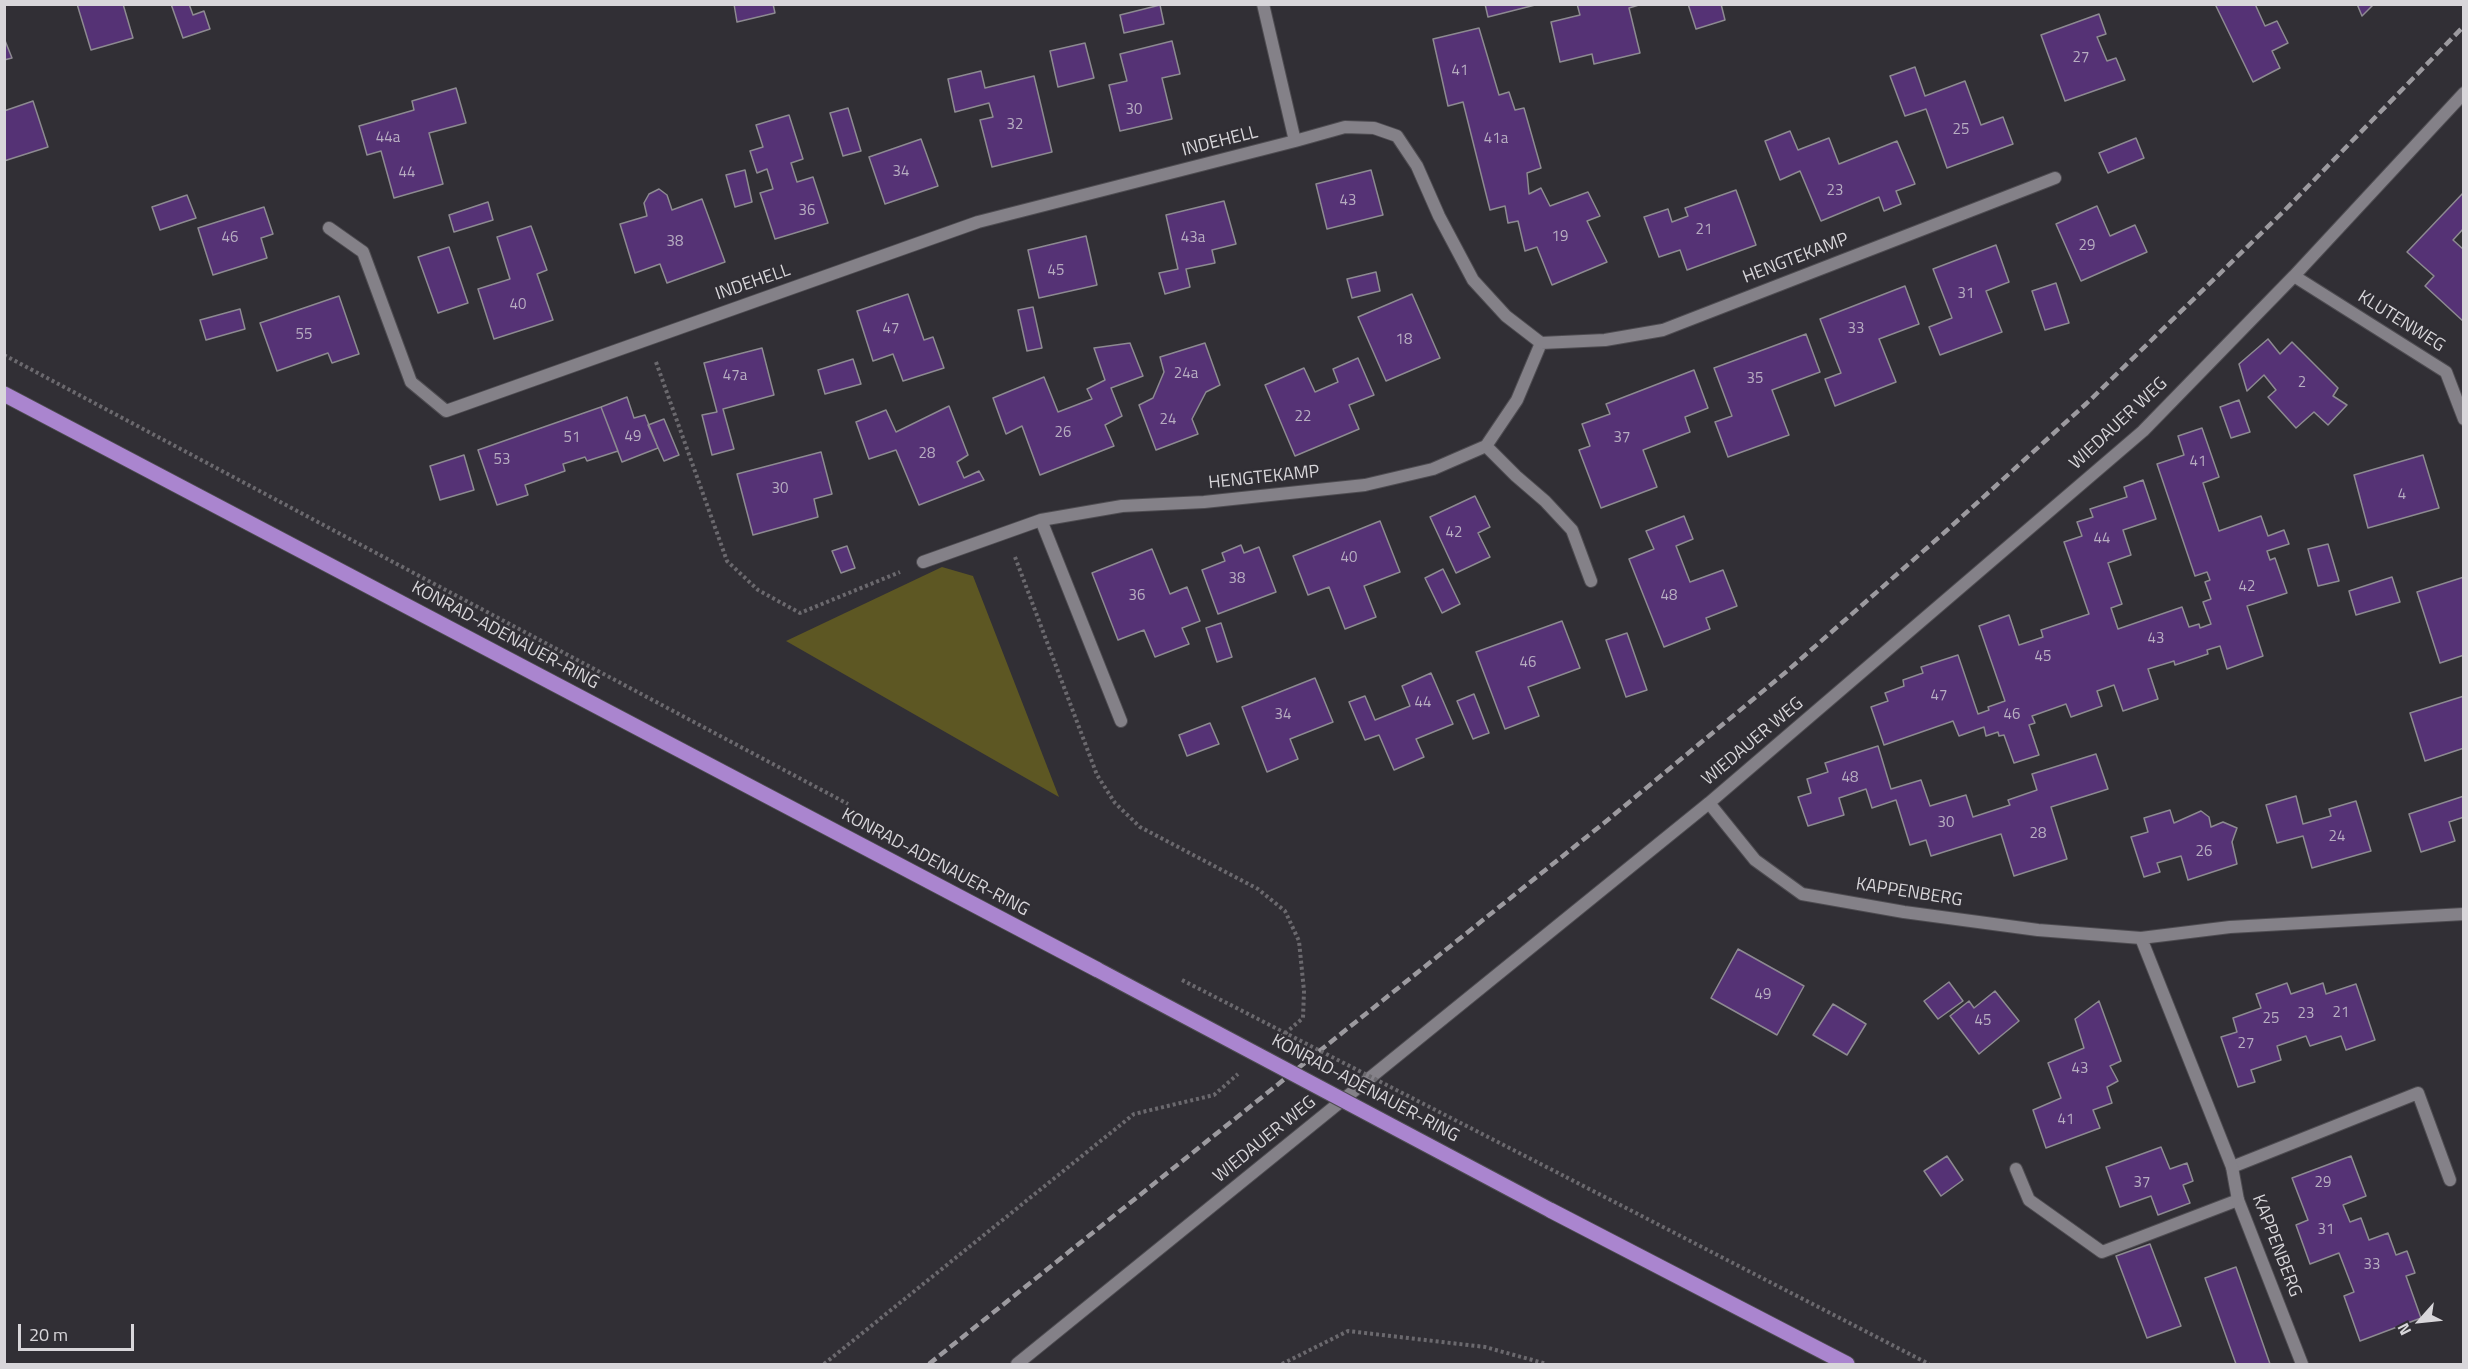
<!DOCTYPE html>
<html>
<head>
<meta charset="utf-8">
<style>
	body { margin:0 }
	#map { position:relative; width:2468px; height:1369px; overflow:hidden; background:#312f35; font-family:"Titillium Web",sans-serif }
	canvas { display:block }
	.frame { position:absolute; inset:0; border:6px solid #d8d6da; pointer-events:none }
	.north { position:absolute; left:2390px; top:1291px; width:60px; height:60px; -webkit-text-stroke:4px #312f35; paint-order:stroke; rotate:243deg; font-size:16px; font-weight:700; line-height:24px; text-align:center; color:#d8d6da }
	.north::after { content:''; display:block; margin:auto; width:21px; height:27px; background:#d8d6da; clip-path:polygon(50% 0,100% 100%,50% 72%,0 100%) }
	.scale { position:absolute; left:18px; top:1324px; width:116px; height:27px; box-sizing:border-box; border:3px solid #d8d6da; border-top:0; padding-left:8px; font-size:18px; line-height:21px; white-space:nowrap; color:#d8d6da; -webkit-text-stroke:4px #312f35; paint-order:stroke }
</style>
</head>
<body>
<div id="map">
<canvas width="2468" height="1369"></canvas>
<div class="frame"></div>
<div class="north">N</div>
<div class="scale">20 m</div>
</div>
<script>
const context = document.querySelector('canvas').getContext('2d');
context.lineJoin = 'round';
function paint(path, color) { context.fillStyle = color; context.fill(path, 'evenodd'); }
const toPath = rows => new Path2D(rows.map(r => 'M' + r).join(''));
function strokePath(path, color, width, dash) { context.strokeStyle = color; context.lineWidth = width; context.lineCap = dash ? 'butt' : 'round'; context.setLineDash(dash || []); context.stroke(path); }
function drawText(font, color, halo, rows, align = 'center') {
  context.font = font + ' "Titillium Web",sans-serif'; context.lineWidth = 4.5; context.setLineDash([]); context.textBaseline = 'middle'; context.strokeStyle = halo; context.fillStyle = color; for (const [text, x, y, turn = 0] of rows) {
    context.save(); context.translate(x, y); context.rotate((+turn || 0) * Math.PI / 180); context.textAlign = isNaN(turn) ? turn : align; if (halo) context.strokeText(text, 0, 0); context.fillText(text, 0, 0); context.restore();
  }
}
const green = toPath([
	[942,567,973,576,1059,797,786,641]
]);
const building = toPath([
	[77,4,123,4,133,38,91,50,77,4],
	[171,4,189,4,193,15,204,11,210,29,183,38,171,4],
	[734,4,773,4,775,13,737,22,734,4],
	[1485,4,1539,4,1488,17,1485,4],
	[1577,4,1642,4,1629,8,1640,53,1594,64,1592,54,1560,62,1551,22,1580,15,1577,4],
	[1688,4,1721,4,1725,20,1696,29,1688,4],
	[2215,4,2255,4,2265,26,2277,21,2288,43,2272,51,2280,68,2253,82,2215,4],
	[2357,4,2374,4,2362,16,2357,4],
	[1160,5,1164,24,1124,33,1120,15,1160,5],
	[2099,14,2106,34,2097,37,2107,61,2116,58,2125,80,2065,101,2041,35,2099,14],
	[1479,28,1499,95,1509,92,1515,110,1524,108,1541,168,1527,173,1529,194,1541,188,1550,206,1588,192,1600,216,1587,221,1607,262,1552,285,1537,247,1525,251,1518,221,1508,223,1505,206,1490,210,1463,102,1448,106,1433,39,1479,28],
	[4,38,12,58,4,60,4,38],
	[1172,41,1180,74,1162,78,1172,119,1120,131,1109,85,1127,81,1120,54,1172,41],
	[1085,43,1094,78,1058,87,1050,51,1085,43],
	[1915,67,1925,96,1965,81,1981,125,2003,117,2013,144,1947,168,1926,109,1905,116,1890,76,1915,67],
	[981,71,985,88,1034,76,1052,152,992,167,980,120,993,117,989,103,955,112,948,79,981,71],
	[456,88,466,123,429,133,443,184,394,198,381,151,367,155,359,126,414,110,412,101,456,88],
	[33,101,48,147,4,161,4,111,33,101],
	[848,108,861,151,843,156,830,113,848,108],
	[789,115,803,159,791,163,797,182,813,177,828,223,775,239,760,193,773,189,767,169,757,173,750,151,763,147,756,125,789,115],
	[1790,131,1798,150,1829,138,1839,164,1897,141,1915,184,1896,191,1901,204,1884,211,1879,197,1821,221,1800,171,1780,180,1765,141,1790,131],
	[2136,138,2144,158,2108,173,2099,153,2136,138],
	[921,139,938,186,885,204,869,157,921,139],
	[745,170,752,202,735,207,726,175,745,170],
	[1371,170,1383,215,1327,229,1316,184,1371,170],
	[659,189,667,195,672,210,702,199,725,262,667,283,660,264,635,273,620,224,647,216,644,203,649,194,659,189],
	[1736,190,1756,245,1687,270,1680,250,1659,257,1644,217,1668,209,1672,222,1688,216,1685,208,1736,190],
	[2464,192,2464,228,2453,240,2464,250,2464,322,2425,286,2434,276,2407,252,2464,192],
	[187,195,196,218,160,230,152,207,187,195],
	[1224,201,1236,244,1212,250,1215,263,1186,269,1190,287,1165,294,1159,273,1178,269,1166,215,1224,201],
	[488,202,493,220,454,232,449,215,488,202],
	[2097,206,2110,236,2135,225,2147,252,2081,281,2056,224,2097,206],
	[264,207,273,234,261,238,267,258,213,275,198,228,264,207],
	[531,226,547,270,537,274,553,320,494,339,478,289,510,279,497,237,531,226],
	[1086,236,1097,285,1039,298,1028,250,1086,236],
	[1996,245,2009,282,1986,291,2002,332,1940,355,1929,327,1952,318,1933,269,1996,245],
	[449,247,468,303,438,313,418,257,449,247],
	[1376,272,1380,291,1352,298,1347,279,1376,272],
	[2056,283,2069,323,2045,330,2032,291,2056,283],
	[1905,286,1919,324,1879,339,1896,382,1835,406,1825,379,1841,373,1820,319,1905,286],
	[908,294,924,340,933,337,944,368,903,381,893,354,873,361,857,311,908,294],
	[1412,294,1440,358,1386,381,1358,317,1412,294],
	[339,296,359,354,332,363,328,353,277,371,260,323,339,296],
	[1033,307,1042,348,1027,351,1018,310,1033,307],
	[240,309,245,329,206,340,200,320,240,309],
	[1806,334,1820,372,1772,390,1789,435,1728,457,1715,422,1732,416,1714,368,1806,334],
	[2268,339,2280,354,2292,342,2338,388,2333,396,2347,405,2328,425,2314,412,2296,428,2268,397,2276,390,2264,375,2247,391,2239,364,2268,339],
	[1130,343,1143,376,1111,388,1122,416,1105,425,1114,446,1040,475,1022,426,1006,434,993,398,1044,377,1058,412,1092,399,1087,389,1105,380,1094,348,1130,343],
	[1205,343,1220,385,1206,392,1192,419,1198,434,1156,450,1139,405,1153,398,1164,372,1160,357,1205,343],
	[762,348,774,395,723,409,734,449,712,455,702,415,717,412,704,363,762,348],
	[1358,358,1374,395,1349,405,1359,429,1295,456,1265,385,1304,368,1315,392,1338,382,1333,369,1358,358],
	[853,359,861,384,825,394,818,370,853,359],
	[1694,370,1708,408,1685,417,1690,432,1643,450,1657,487,1601,508,1579,450,1590,446,1582,424,1610,414,1606,404,1694,370],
	[627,397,634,418,645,415,658,448,622,462,601,407,627,397],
	[2239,400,2250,432,2231,438,2220,407,2239,400],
	[949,406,968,455,957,462,964,478,979,471,984,480,919,505,896,450,869,459,856,422,886,410,896,432,949,406],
	[601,407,618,451,587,461,585,457,563,464,565,471,525,485,528,495,497,505,478,450,601,407],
	[664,419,679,455,664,461,648,425,664,419],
	[2202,428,2219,477,2203,483,2219,531,2261,516,2268,536,2284,530,2289,544,2267,551,2270,560,2275,558,2287,593,2247,606,2263,656,2227,669,2220,646,2207,650,2208,654,2175,665,2174,661,2148,669,2158,699,2123,711,2114,685,2097,691,2102,706,2071,717,2066,704,2032,716,2035,723,2029,725,2039,755,2014,763,2004,735,1999,736,1998,732,1986,736,1984,727,1959,736,1953,721,1884,745,1871,707,1888,701,1885,693,1904,686,1903,680,1923,673,1921,667,1958,655,1978,714,1989,710,1988,707,2005,701,1979,626,2009,615,2019,645,2043,637,2041,630,2089,614,2064,542,2082,536,2077,522,2093,517,2090,509,2127,497,2124,487,2143,480,2156,519,2123,530,2131,555,2108,563,2122,604,2111,608,2118,629,2182,607,2189,627,2199,624,2200,628,2211,624,2203,602,2211,599,2205,582,2210,580,2207,572,2195,576,2157,464,2184,455,2178,436,2202,428],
	[821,452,832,494,814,499,818,517,753,535,737,474,821,452],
	[464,455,474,490,440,500,430,466,464,455],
	[2423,455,2439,508,2368,528,2354,475,2423,455],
	[1475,496,1490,527,1478,533,1490,557,1456,573,1430,517,1475,496],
	[1684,516,1693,539,1676,546,1690,582,1723,570,1737,606,1706,618,1710,629,1664,647,1629,559,1654,549,1646,531,1684,516],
	[1380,521,1400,572,1364,586,1376,617,1345,629,1329,587,1308,595,1293,556,1380,521],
	[2328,544,2339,581,2318,586,2308,549,2328,544],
	[1241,545,1244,553,1259,547,1276,592,1218,614,1202,570,1225,561,1222,553,1241,545],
	[847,546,855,568,841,573,832,551,847,546],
	[1152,549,1170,594,1187,587,1200,621,1182,628,1189,644,1155,657,1144,630,1118,640,1092,573,1152,549],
	[1443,569,1460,604,1442,613,1425,578,1443,569],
	[2392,577,2400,602,2356,615,2349,591,2392,577],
	[2464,577,2464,655,2440,663,2417,592,2464,577],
	[1562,621,1580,668,1528,687,1539,716,1505,729,1476,652,1562,621],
	[1221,623,1232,657,1217,662,1206,628,1221,623],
	[1627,633,1647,690,1626,697,1606,640,1627,633],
	[1431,673,1453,724,1416,739,1424,757,1394,770,1379,735,1365,740,1349,702,1365,696,1375,720,1410,706,1402,686,1431,673],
	[1315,678,1333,722,1290,739,1298,759,1267,772,1242,707,1315,678],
	[1474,694,1489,733,1473,739,1457,701,1474,694],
	[2464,696,2464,748,2425,761,2410,713,2464,696],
	[1210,723,1219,744,1187,756,1179,735,1210,723],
	[1878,746,1891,789,1921,780,1930,806,1966,795,1973,817,2010,805,2008,800,2037,790,2032,774,2096,754,2108,789,2051,807,2067,859,2014,876,2001,834,1931,856,1926,840,1910,845,1896,800,1872,808,1866,789,1839,798,1844,815,1808,826,1798,797,1811,793,1807,779,1828,772,1825,763,1878,746],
	[2296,796,2303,824,2331,816,2329,809,2356,801,2371,851,2312,868,2303,836,2277,843,2266,805,2296,796],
	[2464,796,2464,817,2449,822,2455,841,2421,852,2409,814,2464,796],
	[2170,810,2174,823,2201,811,2209,817,2211,827,2223,822,2237,828,2232,842,2237,864,2188,880,2181,856,2157,863,2160,872,2144,877,2131,837,2148,832,2144,818,2170,810],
	[1738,949,1804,986,1777,1035,1711,998,1738,949],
	[1949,982,1963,1001,1938,1019,1924,1001,1949,982],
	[2287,983,2291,994,2323,983,2326,994,2356,984,2375,1040,2346,1050,2341,1036,2310,1046,2306,1036,2277,1046,2281,1060,2251,1070,2255,1082,2238,1087,2221,1037,2237,1032,2233,1018,2261,1008,2256,994,2287,983],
	[1995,991,2019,1021,1979,1054,1950,1016,1969,1001,1974,1008,1995,991],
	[2099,1001,2121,1061,2110,1066,2118,1081,2107,1087,2112,1103,2093,1110,2100,1128,2046,1148,2033,1110,2061,1098,2048,1063,2084,1048,2075,1019,2099,1001],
	[1833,1004,1866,1024,1847,1055,1813,1035,1833,1004],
	[2161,1147,2170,1169,2187,1163,2193,1181,2183,1185,2190,1203,2158,1215,2151,1196,2120,1207,2106,1167,2161,1147],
	[1947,1156,1963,1180,1941,1196,1924,1171,1947,1156],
	[2351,1156,2366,1196,2343,1205,2350,1222,2361,1218,2369,1240,2388,1233,2396,1255,2407,1251,2415,1273,2406,1276,2421,1318,2360,1341,2344,1296,2354,1292,2339,1253,2310,1264,2296,1225,2308,1220,2292,1178,2351,1156],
	[2150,1244,2181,1326,2147,1338,2116,1256,2150,1244],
	[2236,1267,2270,1364,2236,1364,2205,1278,2236,1267]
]);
const path = toPath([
	[4,355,848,804],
	[656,362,727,561,758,590,800,613,900,572],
	[1015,557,1097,775,1115,803,1140,827,1258,889,1285,911,1299,941,1304,991,1303,1018,1282,1036],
	[1566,1177,1929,1364],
	[824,1364,1134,1114,1214,1095,1238,1074],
	[1282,1364,1348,1331,1485,1347,1547,1364]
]);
const lane = toPath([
	[2232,1167,2418,1093,2450,1180],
	[2016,1169,2029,1200,2102,1252,2238,1200]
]);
const street = toPath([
	[1263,4,1295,141,1345,127,1374,128,1397,136,1417,166,1439,216,1473,280,1506,316,1541,343,1605,340,1663,330,2055,178],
	[329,228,363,252,411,382,446,411,978,222,1295,141],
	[2294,276,2446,372,2464,419],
	[1486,446,1516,476,1545,501,1572,530,1591,581],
	[923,562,1041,520],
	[1121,721,1041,520,1122,506,1204,502,1365,485,1433,469,1486,446,1517,400,1541,343],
	[1709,803,1755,860,1802,894,1904,912,2038,930,2141,938,2230,927,2464,914],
	[2141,938,2232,1167,2238,1200,2302,1364],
	[1017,1364,1709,803,2143,431,2294,276,2464,93]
]);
const primary = toPath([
	[4,394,1098,970],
	[1550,1210,1847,1364]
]);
const rail = toPath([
	[929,1364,1604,823,1786,672,1945,532,2087,403,2283,212,2464,26]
]);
const pathBridge = toPath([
	[1182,980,1566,1177]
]);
const primaryBridge = toPath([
	[1098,970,1550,1210]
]);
const numberNames = [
	["27",2081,58],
	["41",1460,71],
	["30",1134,110],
	["32",1015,125],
	["25",1961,130],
	["44a",388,138],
	["41a",1496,139],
	["34",901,172],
	["44",407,173],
	["23",1835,191],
	["43",1348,201],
	["36",807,211],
	["21",1704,230],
	["19",1560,237],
	["46",230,238],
	["43a",1193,238],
	["38",675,242],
	["29",2087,246],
	["45",1056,271],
	["31",1966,294],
	["40",518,305],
	["47",891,329],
	["33",1856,329],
	["55",304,335],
	["18",1404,340],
	["24a",1186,374],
	["47a",735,376],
	["35",1755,379],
	["2",2302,383],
	["22",1303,417],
	["24",1168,420],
	["26",1063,433],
	["49",633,437],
	["51",572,438],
	["37",1622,438],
	["28",927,454],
	["53",502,460],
	["41",2198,462],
	["30",780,489],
	["4",2402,495],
	["42",1454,533],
	["44",2102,539],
	["40",1349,558],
	["38",1237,579],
	["42",2247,587],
	["36",1137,596],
	["48",1669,596],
	["43",2156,639],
	["45",2043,657],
	["46",1528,663],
	["47",1939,696],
	["44",1423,703],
	["34",1283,715],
	["46",2012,715],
	["48",1850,778],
	["30",1946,823],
	["28",2038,834],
	["24",2337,837],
	["26",2204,852],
	["49",1763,995],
	["21",2341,1013],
	["23",2306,1014],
	["25",2271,1019],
	["45",1983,1021],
	["27",2246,1044],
	["43",2080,1069],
	["41",2066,1120],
	["37",2142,1183],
	["29",2323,1183],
	["31",2326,1230],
	["33",2372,1265]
];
const streetNames = [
	["INDEHELL",1220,142,-14],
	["HENGTEKAMP",1796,259,-21],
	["INDEHELL",753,283,-19],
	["KLUTENWEG",2401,322,32],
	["WIEDAUER WEG",2119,424,-43],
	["HENGTEKAMP",1264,478,-6],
	["KONRAD-ADENAUER-RING",505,636,28],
	["WIEDAUER WEG",1753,742,-40],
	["KONRAD-ADENAUER-RING",935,863,28],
	["KAPPENBERG",1909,893,9],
	["KONRAD-ADENAUER-RING",1365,1089,28],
	["WIEDAUER WEG",1265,1140,-39],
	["KAPPENBERG",2276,1246,69]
];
paint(green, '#5d5723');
paint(building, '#553275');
strokePath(building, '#8d8a91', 1.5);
strokePath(lane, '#4e4c51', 14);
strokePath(street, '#4e4c51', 14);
strokePath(primary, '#4e4c51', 17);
strokePath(path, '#6b696e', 4, [3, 3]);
strokePath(lane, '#848188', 12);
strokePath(street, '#848188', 12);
strokePath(primary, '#aa85cf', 15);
strokePath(rail, '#9c9a9f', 4.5, [9, 4.5]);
strokePath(primaryBridge, '#4e4c51', 17, []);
strokePath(pathBridge, '#6b696e', 4, [3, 3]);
strokePath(primaryBridge, '#aa85cf', 15);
drawText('15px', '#b7adc1', null, numberNames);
drawText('18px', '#d8d6da', '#312f35', streetNames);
</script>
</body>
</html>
